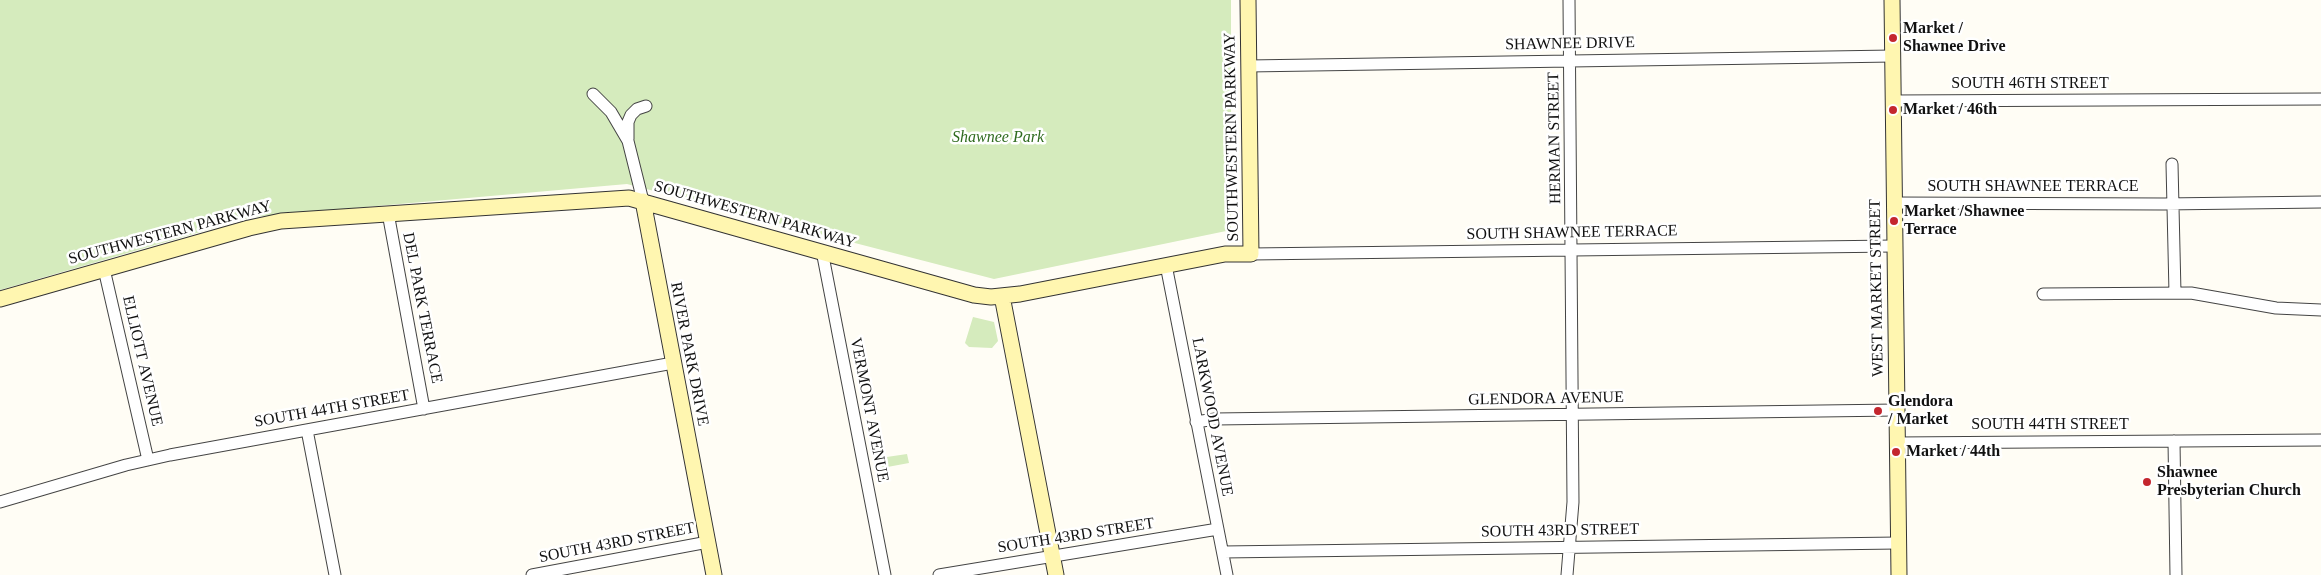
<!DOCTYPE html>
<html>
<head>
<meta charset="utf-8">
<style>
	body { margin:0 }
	canvas { display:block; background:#fffdf5 }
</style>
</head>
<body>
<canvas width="2321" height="575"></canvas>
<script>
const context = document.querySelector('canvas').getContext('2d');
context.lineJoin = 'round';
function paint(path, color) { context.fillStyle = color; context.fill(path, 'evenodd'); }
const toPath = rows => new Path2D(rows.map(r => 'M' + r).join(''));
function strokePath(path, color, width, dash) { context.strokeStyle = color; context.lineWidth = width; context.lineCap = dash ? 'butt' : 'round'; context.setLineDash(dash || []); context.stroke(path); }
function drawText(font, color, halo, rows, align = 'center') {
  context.font = font + ' Georgia,serif'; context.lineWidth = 5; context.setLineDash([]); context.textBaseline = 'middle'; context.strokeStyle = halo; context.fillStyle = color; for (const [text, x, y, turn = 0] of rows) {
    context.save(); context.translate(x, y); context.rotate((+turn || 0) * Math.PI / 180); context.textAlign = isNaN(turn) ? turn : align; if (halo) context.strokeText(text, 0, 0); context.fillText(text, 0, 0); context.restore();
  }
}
const green = toPath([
	[0,0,1231,0,1231,230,994,279,627,184,252,217,0,290],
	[973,317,994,322,998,341,992,348,969,347,965,343],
	[907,454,909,463,882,468,880,458]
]);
const street = toPath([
	[1248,66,1893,56],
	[593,94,611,112,628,141,643,201],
	[1893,101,2321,99],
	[628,139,628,122,631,115,637,109,646,106],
	[2172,164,2175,293],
	[1894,203,2164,204,2321,202],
	[388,213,424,409],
	[822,251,885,575],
	[1251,254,1894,246],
	[1166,265,1227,575],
	[104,269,148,460],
	[2043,294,2191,293,2276,308,2321,310],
	[1196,422,1215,419,1896,410],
	[307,430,335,575],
	[2174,441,2176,575],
	[1896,443,2321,440],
	[0,502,126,465,170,455,673,363],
	[1223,552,1898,543],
	[532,575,708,542],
	[939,575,1218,529],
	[1567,575,1573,502,1569,0]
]);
const secondary = toPath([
	[1892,0,1899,575],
	[643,201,714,575],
	[1002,296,1056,575],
	[0,299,249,228,281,221,629,198,974,295,991,297,1020,294,1225,254,1251,254,1248,0]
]);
const markers = [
	[1893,38,5,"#c4262e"],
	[1893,110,5,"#c4262e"],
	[1894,221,5,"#c4262e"],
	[1878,411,5,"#c4262e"],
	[1896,452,5,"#c4262e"],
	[2147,482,5,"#c4262e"]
];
const poiNames = [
	["Market /",1903,29],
	["Shawnee Drive",1903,47],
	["Market / 46th",1903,110],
	["Market /Shawnee",1904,212],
	["Terrace",1904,230],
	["Glendora",1888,402],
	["/ Market",1888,420],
	["Market / 44th",1906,452],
	["Shawnee",2157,473],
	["Presbyterian Church",2157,491]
];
const streetNames = [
	["SHAWNEE DRIVE",1570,44,-1],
	["SOUTH 46TH STREET",2030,84],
	["SOUTHWESTERN PARKWAY",1232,137,-91],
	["HERMAN STREET",1555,138,-91],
	["SOUTH SHAWNEE TERRACE",2033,187],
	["SOUTHWESTERN PARKWAY",755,215,16],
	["SOUTHWESTERN PARKWAY",170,233,-15],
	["SOUTH SHAWNEE TERRACE",1572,233,-1],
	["WEST MARKET STREET",1877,288,-91],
	["DEL PARK TERRACE",422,308,79],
	["RIVER PARK DRIVE",689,354,79],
	["ELLIOTT AVENUE",142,361,77],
	["GLENDORA AVENUE",1546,399,-1],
	["SOUTH 44TH STREET",332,409,-10],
	["VERMONT AVENUE",869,410,79],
	["LARKWOOD AVENUE",1212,417,79],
	["SOUTH 44TH STREET",2050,425],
	["SOUTH 43RD STREET",1560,531,-1],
	["SOUTH 43RD STREET",1076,536,-9],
	["SOUTH 43RD STREET",617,543,-11]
];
const parkNames = [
	["Shawnee Park",998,138]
];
paint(green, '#d5ebbd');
strokePath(street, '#444', 13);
strokePath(secondary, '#333', 17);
strokePath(street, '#fff', 11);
strokePath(secondary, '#fff6b0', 15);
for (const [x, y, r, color] of markers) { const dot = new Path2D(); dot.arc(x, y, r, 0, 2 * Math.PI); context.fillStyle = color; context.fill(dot); strokePath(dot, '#fff', 2); }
drawText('bold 16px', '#111', '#fff', poiNames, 'left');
drawText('16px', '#111', '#fff', streetNames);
drawText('italic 16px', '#2f6b1f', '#fff', parkNames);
</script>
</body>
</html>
